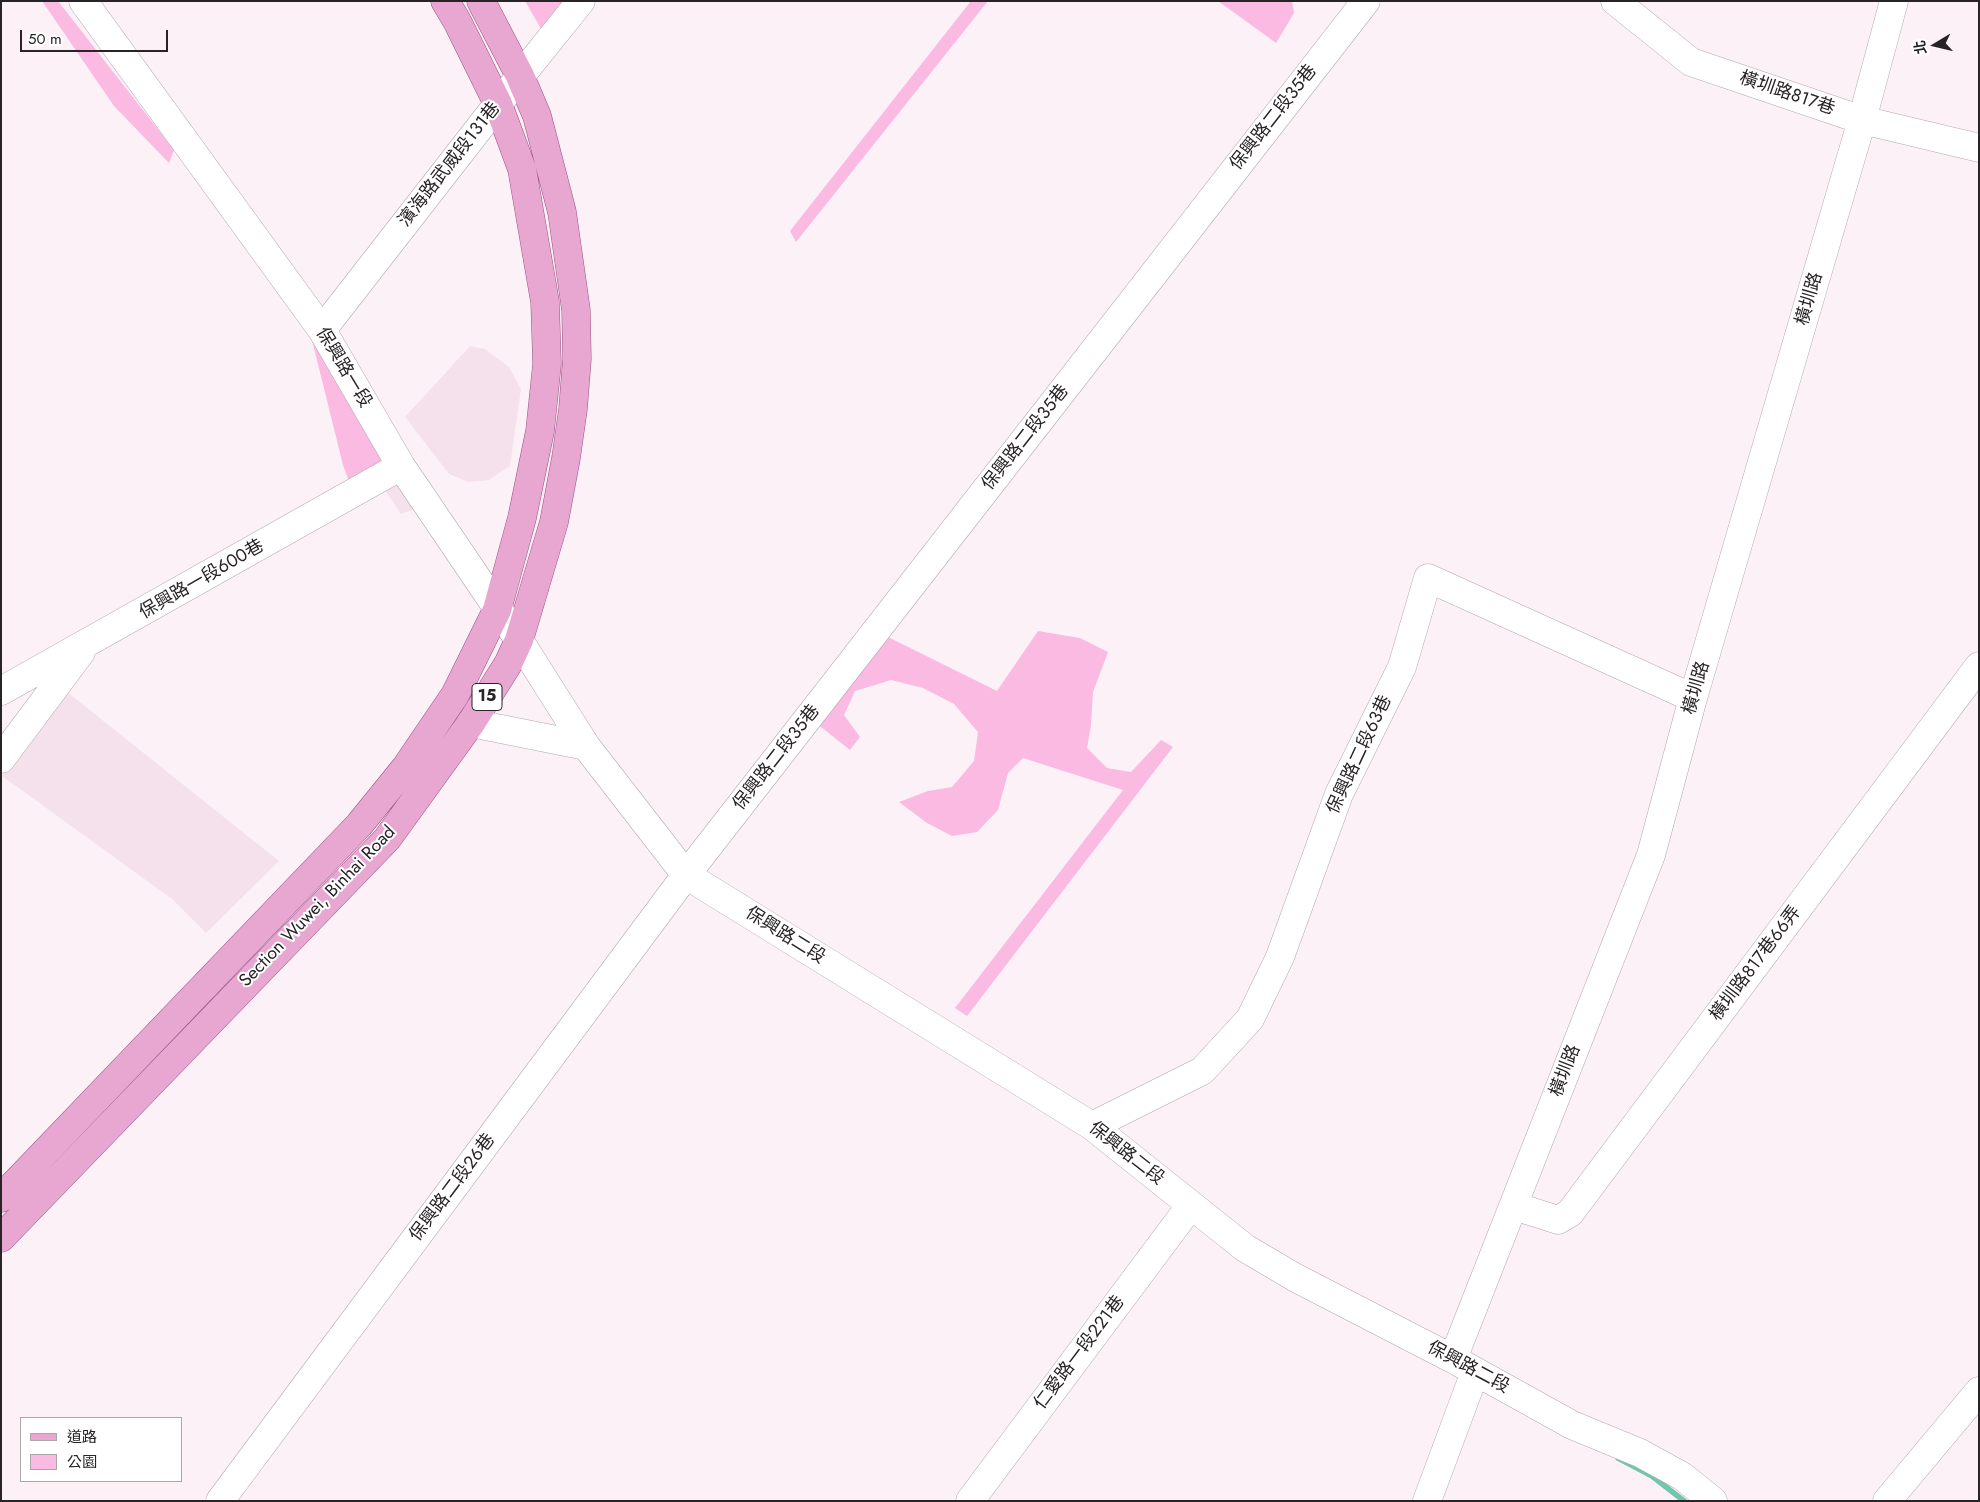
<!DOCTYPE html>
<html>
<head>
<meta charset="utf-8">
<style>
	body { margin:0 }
	#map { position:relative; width:1980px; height:1502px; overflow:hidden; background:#fdf1f8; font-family:Jost,"Noto Sans TC",sans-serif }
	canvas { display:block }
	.frame { position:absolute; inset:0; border:2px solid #282326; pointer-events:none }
	.legend { position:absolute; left:20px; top:1417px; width:162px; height:65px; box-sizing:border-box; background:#fff; border:1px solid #a9a7a8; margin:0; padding:6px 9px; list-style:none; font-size:15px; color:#282326 }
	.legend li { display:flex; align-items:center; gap:10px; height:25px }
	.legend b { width:25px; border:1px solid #a9a7a8 }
	.north { position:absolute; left:1910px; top:20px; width:50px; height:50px; -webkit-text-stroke:4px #fff; paint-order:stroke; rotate:261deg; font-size:14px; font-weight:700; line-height:20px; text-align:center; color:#282326 }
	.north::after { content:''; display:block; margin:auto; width:18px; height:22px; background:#282326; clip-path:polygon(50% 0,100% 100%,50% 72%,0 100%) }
	.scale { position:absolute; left:20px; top:30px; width:148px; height:22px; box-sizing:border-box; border:2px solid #282326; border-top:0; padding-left:6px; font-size:15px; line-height:18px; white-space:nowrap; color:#282326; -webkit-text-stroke:4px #fff; paint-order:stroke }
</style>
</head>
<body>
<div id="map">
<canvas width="1980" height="1502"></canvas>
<div class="frame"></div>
<ul class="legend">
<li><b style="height:6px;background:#e7a7d1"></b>道路</li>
<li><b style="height:14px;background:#fabae1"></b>公園</li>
</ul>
<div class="north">北</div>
<div class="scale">50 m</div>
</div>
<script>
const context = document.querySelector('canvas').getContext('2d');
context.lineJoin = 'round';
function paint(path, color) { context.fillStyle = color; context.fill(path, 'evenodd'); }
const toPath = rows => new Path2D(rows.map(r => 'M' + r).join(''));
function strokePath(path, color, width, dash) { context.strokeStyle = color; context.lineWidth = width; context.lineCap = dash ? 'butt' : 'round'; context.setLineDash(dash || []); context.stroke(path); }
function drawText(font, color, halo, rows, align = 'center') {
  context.font = font + ' Jost,"Noto Sans TC",sans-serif'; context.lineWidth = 4; context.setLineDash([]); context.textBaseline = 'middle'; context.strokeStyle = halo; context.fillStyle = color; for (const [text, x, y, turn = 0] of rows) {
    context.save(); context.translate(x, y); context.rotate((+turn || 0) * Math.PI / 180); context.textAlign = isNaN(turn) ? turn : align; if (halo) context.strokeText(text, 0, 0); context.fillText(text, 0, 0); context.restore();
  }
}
const built = toPath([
	[470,346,485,349,509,367,521,389,510,466,489,480,468,482,449,474,405,417],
	[402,469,430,504,401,514,382,486],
	[66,691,279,861,206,933,172,899,2,776]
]);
const green = toPath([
	[42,1,58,1,174,150,169,163,114,106],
	[525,1,576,1,547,39],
	[971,1,988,1,796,242,790,231],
	[1218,1,1292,1,1294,13,1276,43],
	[311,336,386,460,350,484,343,465],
	[1038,631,1080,638,1108,652,1093,692,1091,725,1087,748,1107,768,1131,772,1161,740,1173,747,967,1016,955,1008,1123,790,1023,758,1008,773,998,810,977,832,952,836,927,823,899,802,928,791,952,787,974,761,978,732,954,704,923,688,891,680,855,691,844,715,860,737,850,750,821,727,808,725,886,636,997,691]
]);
const stream = toPath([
	[1618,1458,1652,1476,1684,1501]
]);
const minor = toPath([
	[83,1,322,330,401,466,519,640,586,746,686,875,1092,1126,1245,1248,1296,1278,1453,1359,1572,1425,1640,1453,1682,1476,1713,1501],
	[1615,1,1691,62,1862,120,1979,148],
	[322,330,498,104,581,1],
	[1,691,401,466],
	[471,723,586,746],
	[1,759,81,652],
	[1092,1126,1202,1071,1250,1019,1280,957,1339,794,1402,667,1428,578,1693,698],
	[1514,1206,1558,1220,1570,1213,1979,666],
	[1453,1359,1651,855,1693,698,1862,120,1894,1],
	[220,1501,686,875,1366,1],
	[970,1501,1191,1205],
	[1427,1501,1475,1372],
	[1887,1501,1979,1391]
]);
const major = toPath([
	[1,1198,359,825,406,767,455,695,497,610,522,518,540,431,547,364,545,302,522,169,498,104,457,21,445,1],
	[1,1238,387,839,471,723,508,664,519,640,554,522,566,458,573,409,577,359,576,310,562,212,537,116,520,76,481,1]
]);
const shields = [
	[487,697,30]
];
const shieldNames = [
	["15",487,697]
];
const streetNames = [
	["橫圳路817巷",1787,94,19],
	["保興路二段35巷",1274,118,-52],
	["濱海路武威段131巷",450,165,-52],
	["橫圳路",1810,299,-74],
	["保興路一段",343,368,59],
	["保興路二段35巷",1026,438,-52],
	["保興路一段600巷",202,580,-30],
	["橫圳路",1697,688,-74],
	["保興路二段63巷",1360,755,-65],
	["保興路二段35巷",777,758,-52],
	["Section Wuwei, Binhai Road",318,907,-46],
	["保興路二段",785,936,32],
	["橫圳路817巷66弄",1756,964,-53],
	["橫圳路",1566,1071,-69],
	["保興路二段",1126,1154,38],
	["保興路二段26巷",453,1188,-53],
	["仁愛路一段221巷",1080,1353,-53],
	["保興路二段",1468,1368,28]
];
paint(built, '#f5e1ec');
paint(green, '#fabae1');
strokePath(stream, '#72c6ad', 5.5);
strokePath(minor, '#b3a7ae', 29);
strokePath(major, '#9a5282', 29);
strokePath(minor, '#fff', 28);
strokePath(major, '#e7a7d1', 28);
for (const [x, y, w] of shields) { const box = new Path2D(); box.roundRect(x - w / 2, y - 13.5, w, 27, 4); context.fillStyle = '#fff'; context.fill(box); strokePath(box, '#282326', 1); }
drawText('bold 16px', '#282326', null, shieldNames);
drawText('18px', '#282326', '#fff', streetNames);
</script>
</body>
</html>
